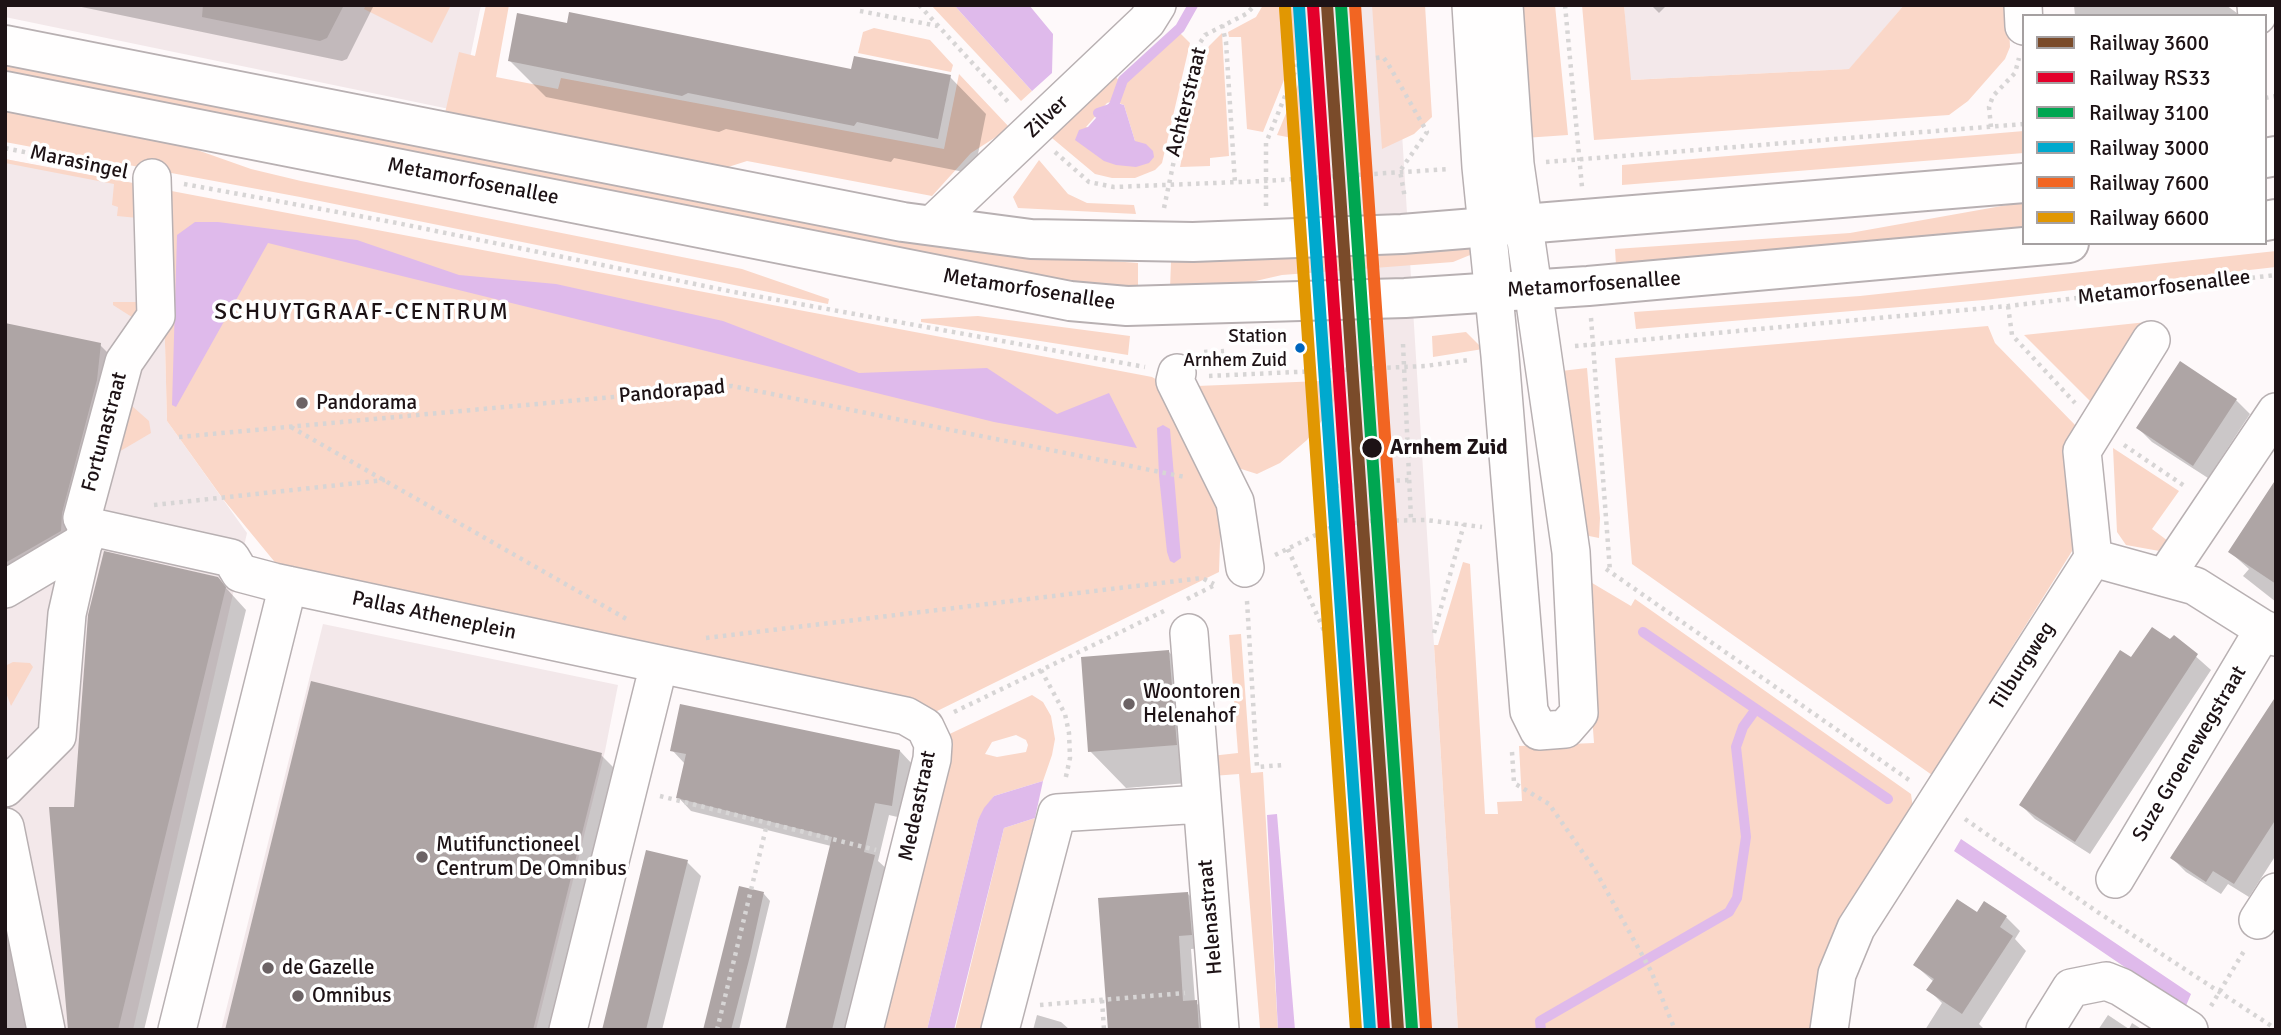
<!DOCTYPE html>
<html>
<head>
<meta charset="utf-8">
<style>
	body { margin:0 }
	#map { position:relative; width:2281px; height:1035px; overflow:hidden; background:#fef9fa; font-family:Signika,sans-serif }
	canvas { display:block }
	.frame { position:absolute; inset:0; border:7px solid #1d1215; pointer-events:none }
	.legend { position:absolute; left:2022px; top:14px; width:245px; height:231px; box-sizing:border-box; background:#fff; border:2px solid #a5a0a1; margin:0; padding:9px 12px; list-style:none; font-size:21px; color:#1d1215 }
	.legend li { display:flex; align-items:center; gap:14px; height:35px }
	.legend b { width:35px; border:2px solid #a5a0a1 }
</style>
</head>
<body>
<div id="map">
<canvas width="2281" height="1035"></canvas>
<div class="frame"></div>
<ul class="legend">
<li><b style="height:9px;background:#7a4b2a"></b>Railway 3600</li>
<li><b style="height:9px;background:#e4002b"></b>Railway RS33</li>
<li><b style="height:9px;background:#00a651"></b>Railway 3100</li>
<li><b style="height:9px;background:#00a9ce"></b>Railway 3000</li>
<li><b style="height:9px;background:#f26522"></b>Railway 7600</li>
<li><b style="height:9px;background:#e19702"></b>Railway 6600</li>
</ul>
</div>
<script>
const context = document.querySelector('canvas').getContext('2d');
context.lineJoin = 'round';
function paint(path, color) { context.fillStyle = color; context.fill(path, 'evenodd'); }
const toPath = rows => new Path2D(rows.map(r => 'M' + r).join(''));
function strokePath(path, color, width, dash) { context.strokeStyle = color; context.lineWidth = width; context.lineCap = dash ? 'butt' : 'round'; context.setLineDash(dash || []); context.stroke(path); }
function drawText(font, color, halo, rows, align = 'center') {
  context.font = font + ' Signika,sans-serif'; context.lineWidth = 7; context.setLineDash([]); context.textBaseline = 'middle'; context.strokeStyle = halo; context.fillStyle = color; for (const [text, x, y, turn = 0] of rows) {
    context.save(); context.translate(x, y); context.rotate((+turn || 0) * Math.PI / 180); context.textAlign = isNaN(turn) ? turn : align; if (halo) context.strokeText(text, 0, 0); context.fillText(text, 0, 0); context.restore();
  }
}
const built = toPath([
	[5,5,481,5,459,111,5,17],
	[1292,5,1394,5,1458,1030,1366,1030],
	[1624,5,1904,5,1850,69,1630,80],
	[5,159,161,189,167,421,247,533,133,1030,5,1030],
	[323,624,618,685,605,751,536,1030,221,1030]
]);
const green = toPath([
	[366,5,451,5,432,43,364,9],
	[486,5,509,5,496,77,558,89,561,78,944,149,959,74,1010,128,971,153,932,196,747,161,722,169,445,113,459,52,475,56],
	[931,5,954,5,1032,91,1021,101],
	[1263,5,1302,5,1306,60,1292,60,1263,132,1247,129,1241,37,1229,37,1228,32,1256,17],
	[1372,5,1425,5,1432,117,1414,134,1382,149],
	[1513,5,1555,5,1568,135,1524,138],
	[1582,5,1624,5,1631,80,1849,69,1904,5,2008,5,2010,47,2005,59,1968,101,1949,115,1594,140],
	[874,28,930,40,953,65,951,72,858,53,863,32],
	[1179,32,1190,43,1162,163,1155,170,1135,178,1112,178,1095,174,1052,138,1116,77,1123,86],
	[1114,101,1124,105,1135,141,1086,127,1107,103],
	[1222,33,1229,156,1210,158,1210,166,1180,167,1201,66,1209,46],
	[5,56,864,232,967,250,1138,263,1138,287,1032,277,5,71],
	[1302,75,1307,75,1312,142,1277,135],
	[5,109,166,139,251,169,301,181,742,269,829,299,828,304,300,197,5,142],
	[2024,131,2024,153,1622,185,1622,165],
	[5,159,144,185,147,312,135,319,113,305,113,302,136,302,138,218,117,216,118,207,112,205,114,184,5,163],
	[1039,160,1068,194,1087,203,1134,205,1136,214,1018,208,1013,197],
	[161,189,1152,377,1159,381,1221,513,1219,572,923,718,910,697,278,566,223,499,167,421],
	[2024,202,2024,230,1616,265,1615,249,1850,233],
	[1463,244,1474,245,1475,253,1453,262,1282,275,1229,287,1170,289,1171,262],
	[2276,251,2276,267,1984,300,1636,329,1634,312,1860,296],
	[978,316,1130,336,1128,355,921,322,921,319],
	[2147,322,2093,404,2024,335],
	[1988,326,1995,343,2078,428,2074,548,1932,775,1632,564,1615,358],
	[1466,332,1483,349,1433,357,1432,336],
	[1587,368,1600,518,1599,538,1579,534,1561,371],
	[1346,380,1324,418,1307,440,1280,463,1257,474,1235,467,1197,386],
	[132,406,149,421,151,433,117,453,129,407],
	[2113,448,2179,491,2152,529,2172,544,2165,552,2126,545,2117,532],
	[1463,562,1470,564,1485,814,1498,814,1497,802,1522,801,1519,746,1594,743,1582,577,1631,606,1635,599,1911,794,1913,808,1815,1030,1458,1030,1434,645,1438,645],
	[1241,634,1251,773,1263,772,1278,1030,1255,1030,1260,1028,1239,774,1212,776,1211,756,1238,753,1229,635],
	[13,662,30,663,33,667,11,706,5,690,5,666],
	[1032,695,1043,702,1051,716,1055,739,1052,755,1043,781,994,796,978,820,927,1030,872,1030,939,739],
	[1016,735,1026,740,1028,745,1026,752,997,757,985,754,992,742],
	[1035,818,1029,843,1036,845,990,1030,955,1030,1004,828]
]);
const water = toPath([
	[954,5,1029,5,1053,34,1052,73,1032,91],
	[1111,101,1124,105,1135,141,1146,144,1153,151,1154,157,1149,163,1136,167,1116,165,1104,161,1075,140,1079,130,1088,127],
	[195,222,218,222,357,240,459,275,556,284,723,321,859,373,987,368,1057,414,1109,393,1137,448,994,422,268,243,176,407,172,405,177,235],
	[1163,425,1170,429,1181,558,1174,563,1170,561,1167,552,1159,476,1157,428],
	[1043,781,1035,818,1004,828,954,1030,927,1030,978,820,984,808,994,796],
	[1277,814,1295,1030,1278,1030,1267,815],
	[1961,839,2191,994,2185,1008,1954,851]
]);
const shadow = toPath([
	[72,5,371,5,373,7,347,59,342,61],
	[1651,5,1667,5,1659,13],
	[2074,5,2226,5,2241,16,2075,16],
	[568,25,852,71,950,77,986,114,974,174,894,158,891,162,726,129,719,132,546,97,510,61],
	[5,325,100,345,127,372,88,540,5,605],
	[2236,400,2250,414,2208,478,2152,442,2138,428],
	[2276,482,2276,602,2243,576,2249,569,2230,552],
	[217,578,246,610,144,1030,70,1030,75,809],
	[2174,637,2211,670,2090,854,2035,819,2021,805,2131,659],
	[1169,652,1205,689,1212,781,1126,788,1090,751],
	[2276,699,2276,855,2249,897,2228,884,2221,894,2186,872,2172,858],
	[672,750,900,751,913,765,906,819,889,815,878,861,888,870,849,1030,787,1030,831,846,691,811,678,797,685,764],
	[601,755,628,782,567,1030,226,1030],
	[5,857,42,1030,5,1030],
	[687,862,701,876,662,1030,603,1030],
	[740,888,764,894,770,901,739,1030,704,1030],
	[1187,893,1201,907,1204,948,1191,949,1195,1002,1209,1015,1211,1030,1110,1030],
	[1977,915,2006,917,2020,931,2015,939,2026,951,1979,1024,1985,1030,1925,1030,1942,1003,1929,990,1934,982,1915,965],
	[1037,1015,1061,1022,1070,1030,1033,1030],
	[2108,1015,2129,1029,2132,1023,2143,1030,2098,1030]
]);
const stream = toPath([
	[1098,113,1113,108,1123,80,1180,28,1193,5],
	[1643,632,1888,799],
	[1541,1030,1540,1021,1729,912,1737,898,1746,837,1736,747,1743,727,1756,709]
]);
const building = toPath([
	[203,5,344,5,327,38,320,41,202,17],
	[569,12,851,69,854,56,951,75,938,139,857,122,854,126,688,93,682,96,508,61,517,13,567,23],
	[5,323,101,343,97,380,62,513,61,531,5,563],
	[2180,361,2237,399,2193,466,2136,428],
	[2276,479,2276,584,2228,552],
	[104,551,218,577,226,587,118,1030,68,1030,49,807,74,807,88,615],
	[2152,627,2170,639,2174,635,2198,654,2075,842,2019,805,2120,650,2131,657],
	[1169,650,1177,745,1088,752,1081,657],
	[311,681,602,753,533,1030,225,1030],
	[2276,696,2276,819,2234,884,2213,871,2206,882,2170,858],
	[680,704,900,750,892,806,875,803,864,852,875,855,832,1030,785,1030,832,837,676,798,686,754,670,751],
	[646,850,688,860,646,1030,602,1030],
	[739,886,764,892,750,956,731,1030,703,1030],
	[1188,892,1192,935,1179,936,1183,1001,1197,1000,1199,1030,1108,1030,1098,898],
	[1957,899,1977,912,1984,901,2007,916,2000,927,2013,936,1962,1014,1926,990,1934,979,1913,965]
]);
const path = toPath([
	[919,5,1011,105],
	[1565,5,1582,187],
	[860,11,938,26],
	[1222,25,1226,42,1235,183],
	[1376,58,1383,57,1387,62,1427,132,1400,171,1405,198],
	[2265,98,2276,96],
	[1991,127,1989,107,1993,96,2015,73,2019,58],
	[5,148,121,172],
	[1055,152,1089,182,1114,187,1264,181,1450,169],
	[1546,162,2024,124],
	[184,184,392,222,734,292,1145,367],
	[1266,206,1266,143,1298,64,1306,63],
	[1164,208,1198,46,1205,35,1246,14,1255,5],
	[2008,306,2012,335,2075,403],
	[1591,318,1610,571],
	[1403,344,1411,519],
	[1575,346,2008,306,2276,275],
	[1204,352,1224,351],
	[1209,376,1425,366,1469,360],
	[291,427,630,621],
	[179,437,732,386,1185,477],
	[2124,445,2186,487],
	[1388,481,1409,480],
	[154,505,385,480],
	[1334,526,1333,486,1353,485],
	[1288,549,1329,642],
	[1275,555,1334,526,1370,521,1426,520,1482,527],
	[1606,569,1912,782],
	[1187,599,1217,584],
	[1247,601,1257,767,1283,765],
	[1434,633,1464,524],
	[706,638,1202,578,1214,584],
	[1041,670,1065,714,1069,733,1070,758,1065,781],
	[954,712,1164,611],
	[1512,752,1514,783,1549,804,1595,870,1651,971,1675,1030],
	[660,796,876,850],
	[1965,819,2096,911,2276,1029],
	[1102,1000,1104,1030],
	[1040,1005,1185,993],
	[2211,1006,2244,951],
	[717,1030,767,824]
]);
const minor = toPath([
	[1471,5,1481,167,1500,356,1529,711,1539,731,1565,729,1579,713,1571,552,1515,164,1504,5],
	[2023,5,2024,26],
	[2256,5,2257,16],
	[152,178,156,316,124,362,82,518,87,526,231,558,240,573,274,582,659,664,568,1030],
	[932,225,1147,21,1157,5],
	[1177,373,1175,381,1235,502,1245,568],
	[2093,558,2195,586,2276,637],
	[2165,577,2276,412],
	[5,589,84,542],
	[1189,633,1220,1030],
	[659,664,906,716,925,727,933,744,932,759,864,1030],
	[5,788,57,736,67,614,87,526],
	[5,827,46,1030],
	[2115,879,2264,629],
	[2258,920,2276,892],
	[177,1030,288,585],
	[1000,1030,1057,813,1202,804],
	[1829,1030,1837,974,1856,928,2093,558,2082,451,2151,340],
	[2045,1030,2071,988,2106,981,2121,987,2189,1030]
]);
const major = toPath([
	[5,45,903,222,1031,239,1193,242,1402,234,2024,183],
	[5,91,1070,301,1127,306,1405,298,1588,286,2069,243],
	[2265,158,2276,156],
	[2265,221,2276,219]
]);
const rail1 = toPath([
	[1327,5,1398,1030]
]);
const rail2 = toPath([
	[1313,6,1384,1030]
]);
const rail3 = toPath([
	[1341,5,1412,1029]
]);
const rail4 = toPath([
	[1299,7,1370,1030]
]);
const rail5 = toPath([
	[1355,5,1426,1028]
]);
const rail6 = toPath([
	[1285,8,1356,1030]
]);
const markers = [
	[1300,348,6,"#0065bd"],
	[302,403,7,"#6c6365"],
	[1372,448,11,"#1d1215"],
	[1129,704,7,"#6c6365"],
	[422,857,7,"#6c6365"],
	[268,968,7,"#6c6365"],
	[298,996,7,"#6c6365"]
];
const busNames = [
	["Station",1287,337],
	["Arnhem Zuid",1287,361]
];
const streetNames = [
	["Achterstraat",1187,102,-76],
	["Zilver",1047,117,-44],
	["Marasingel",79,163,12],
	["Metamorfosenallee",473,182,11],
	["Metamorfosenallee",1594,285,-4],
	["Metamorfosenallee",2164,288,-7],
	["Metamorfosenallee",1029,290,9],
	["Pandorapad",672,392,-5],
	["Fortunastraat",105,432,-75],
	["Pallas Atheneplein",434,616,12],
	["Tilburgweg",2023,666,-57],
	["Suze Groenewegstraat",2190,754,-59],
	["Medeastraat",918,806,-78],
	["Helenastraat",1211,917,-95]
];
const poiNames = [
	["Pandorama",316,403],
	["Woontoren",1143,692],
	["Helenahof",1143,716],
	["Mutifunctioneel",436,845],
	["Centrum De Omnibus",436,869],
	["de Gazelle",282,968],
	["Omnibus",312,996]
];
const stopNames = [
	["Arnhem Zuid",1390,448]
];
const neighbourhoodNames = [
	["SCHUYTGRAAF-CENTRUM",362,313]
];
paint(built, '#f3e8ea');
paint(green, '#fad7c8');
paint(water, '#dfbaeb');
paint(shadow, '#0003');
strokePath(stream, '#dfbaeb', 10);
paint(building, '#aea5a5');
strokePath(minor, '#b8b0b2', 40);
strokePath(major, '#b8b0b2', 42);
strokePath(path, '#d7d5d5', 4.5, [3.5, 5]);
strokePath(minor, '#fffefe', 37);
strokePath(major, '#fffefe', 38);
strokePath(rail1, '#7a4b2a', 12);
strokePath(rail2, '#e4002b', 12);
strokePath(rail3, '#00a651', 12);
strokePath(rail4, '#00a9ce', 12);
strokePath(rail5, '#f26522', 12);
strokePath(rail6, '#e19702', 12);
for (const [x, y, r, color] of markers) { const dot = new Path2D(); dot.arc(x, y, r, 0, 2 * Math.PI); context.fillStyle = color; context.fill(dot); strokePath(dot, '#fff', 2.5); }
drawText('19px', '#1d1215', '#fff', busNames, 'right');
drawText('21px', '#1d1215', '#fff', streetNames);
drawText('21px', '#1d1215', '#fff', poiNames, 'left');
drawText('bold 21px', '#1d1215', '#fff', stopNames, 'left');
context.letterSpacing = '2px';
drawText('23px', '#1d1215', '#fff', neighbourhoodNames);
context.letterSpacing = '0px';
</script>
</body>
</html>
